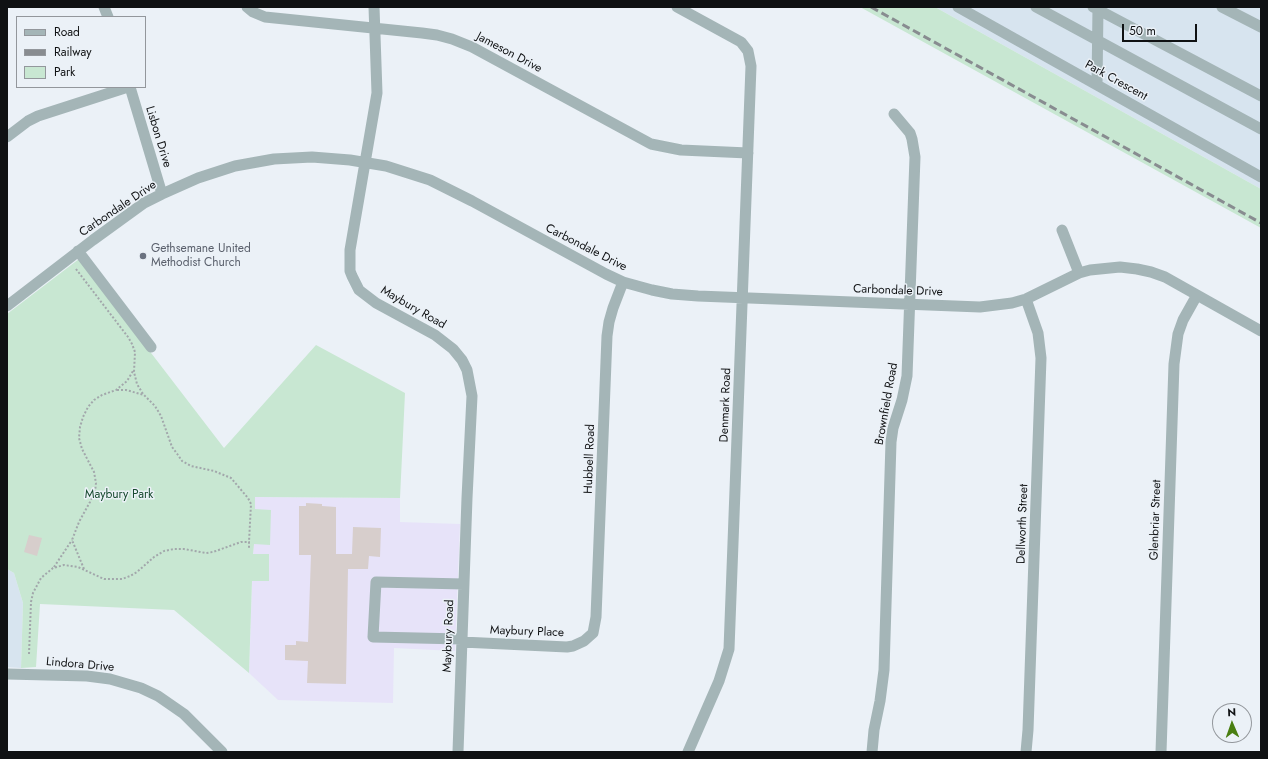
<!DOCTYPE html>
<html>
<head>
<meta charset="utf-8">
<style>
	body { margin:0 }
	#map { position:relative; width:1268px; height:759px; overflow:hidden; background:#ebf1f7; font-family:Jost,sans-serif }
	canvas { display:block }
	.frame { position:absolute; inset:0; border:8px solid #0f1113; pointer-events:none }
	.legend { position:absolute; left:16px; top:16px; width:130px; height:72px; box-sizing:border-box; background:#ebf1f7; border:1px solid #93979c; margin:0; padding:5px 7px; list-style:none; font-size:12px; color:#0f1113 }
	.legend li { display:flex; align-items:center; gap:8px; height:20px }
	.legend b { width:20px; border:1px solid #93979c }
	.north { position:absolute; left:1212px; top:703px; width:40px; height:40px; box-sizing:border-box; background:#ebf1f7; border:1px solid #93979c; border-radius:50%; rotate:358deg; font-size:11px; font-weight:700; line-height:16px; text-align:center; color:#0f1113 }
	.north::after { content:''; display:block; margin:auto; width:14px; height:18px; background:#497e11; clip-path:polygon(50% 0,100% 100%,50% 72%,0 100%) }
	.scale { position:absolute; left:1122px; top:24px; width:75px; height:18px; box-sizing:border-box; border:2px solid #0f1113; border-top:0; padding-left:5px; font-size:12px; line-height:14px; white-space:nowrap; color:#0f1113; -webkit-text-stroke:3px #ebf1f7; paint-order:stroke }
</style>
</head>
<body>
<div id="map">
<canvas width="1268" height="759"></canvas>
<div class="frame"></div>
<ul class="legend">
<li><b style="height:5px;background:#a4b5b7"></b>Road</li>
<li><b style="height:5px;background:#888c90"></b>Railway</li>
<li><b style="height:11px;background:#c8e7d2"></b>Park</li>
</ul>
<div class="north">N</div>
<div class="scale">50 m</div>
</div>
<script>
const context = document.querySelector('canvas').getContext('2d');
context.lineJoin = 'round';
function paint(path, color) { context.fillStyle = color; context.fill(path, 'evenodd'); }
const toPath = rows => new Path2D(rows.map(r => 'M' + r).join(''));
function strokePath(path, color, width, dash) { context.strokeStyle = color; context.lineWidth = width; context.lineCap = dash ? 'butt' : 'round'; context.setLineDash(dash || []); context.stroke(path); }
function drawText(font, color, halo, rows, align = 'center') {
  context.font = font + ' Jost,sans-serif'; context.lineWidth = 3; context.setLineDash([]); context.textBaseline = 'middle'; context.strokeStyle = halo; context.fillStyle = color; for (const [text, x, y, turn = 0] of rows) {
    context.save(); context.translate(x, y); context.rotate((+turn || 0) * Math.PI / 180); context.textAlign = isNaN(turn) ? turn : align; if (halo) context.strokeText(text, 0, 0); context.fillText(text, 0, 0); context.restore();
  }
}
const built = toPath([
	[935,7,1261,7,1261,189],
	[7,569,14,573,23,603,21,668,7,667]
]);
const education = toPath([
	[255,497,400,498,400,522,460,524,455,651,394,648,393,703,278,700,249,673]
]);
const green = toPath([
	[860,7,935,7,1261,189,1261,228],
	[79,259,224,448,316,345,405,393,400,498,255,497,255,512,255,509,271,510,270,545,254,544,253,554,269,554,269,581,252,581,249,673,174,610,40,604,36,667,21,668,23,603,14,573,7,569,7,314]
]);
const building = toPath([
	[306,503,322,504,322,506,336,507,336,554,352,554,353,527,381,528,380,557,369,556,368,569,348,569,346,684,307,683,308,661,285,660,285,645,296,645,296,641,308,642,311,555,299,555,299,506,306,506],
	[29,535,42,538,37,556,24,552]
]);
const path = toPath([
	[76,269,128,337,132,344,135,352,134,372,137,384,143,394,155,406,161,416,172,447,178,455,182,461,191,466,214,471,231,478,248,498,251,504,249,542],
	[117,390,126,390,144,395],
	[54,567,72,540],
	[84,569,72,540,79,522,90,502,95,492,96,483,94,472,82,449,79,438,80,427,83,417,88,407,94,400,102,395,116,390,127,381,133,371],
	[29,654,31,602,33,593,41,578,53,568,64,565,78,567,104,579,122,579,130,576,137,572,154,557,164,551,174,549,184,549,206,553,213,552,241,542,249,542,249,549]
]);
const minor = toPath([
	[104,7,108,17],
	[247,7,253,12,265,17,422,33,437,35,452,39,472,47,651,144,681,150,748,153],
	[374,7,377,93,350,250,350,271,352,276,359,290,376,303,435,335,453,349,462,360,467,370,472,396,467,498,458,752],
	[677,7,741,42,748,51,751,66,729,649,719,681,688,752],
	[958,7,1261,177],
	[1036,7,1261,129],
	[1093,7,1261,96],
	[1222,7,1261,27],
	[1097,85,1098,7],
	[130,87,162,194],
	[7,137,28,121,38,116,128,87],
	[1062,230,1079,273],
	[78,251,151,347],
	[7,306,93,240,144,203,162,194,198,178,235,166,274,159,312,157,350,160,386,166,430,180,472,201,606,274,623,282,652,290,672,294,698,296,980,307,1012,303,1026,299,1079,273,1090,270,1120,267,1137,269,1151,272,1165,277,1261,331],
	[462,639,373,637,376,582,464,584],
	[462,642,567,647,573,646,584,641,593,633,596,617,607,336,609,322,613,308,623,282],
	[7,674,87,676,110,679,141,688,158,696,184,714,222,752],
	[872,752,874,730,880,701,884,670,891,442,893,428,902,400,907,376,915,157,912,139,910,133,894,114],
	[1026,752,1028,730,1041,358,1038,333,1026,299],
	[1161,752,1174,364,1178,334,1183,320,1197,295]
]);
const rail = toPath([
	[871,7,1261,223]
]);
const markers = [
	[143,256,4,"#6b7280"]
];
const streetNames = [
	["Jameson Drive",509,53,28],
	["Park Crescent",1116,81,29],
	["Lisbon Drive",158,137,73],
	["Carbondale Drive",118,209,-34],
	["Carbondale Drive",586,248,27],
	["Carbondale Drive",898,291,2],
	["Maybury Road",413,308,30],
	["Brownfield Road",887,404,-80],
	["Denmark Road",726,405,-88],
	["Hubbell Road",590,459,-88],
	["Glenbriar Street",1156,520,-88],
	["Dellworth Street",1023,524,-88],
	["Maybury Place",527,632,2],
	["Maybury Road",449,636,-88],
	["Lindora Drive",80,665,5]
];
const worshipNames = [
	["Gethsemane United",151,249],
	["Methodist Church",151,263]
];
const parkNames = [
	["Maybury Park",119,495]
];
paint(built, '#d7e4ef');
paint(education, '#e7e3f9');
paint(green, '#c8e7d2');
paint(building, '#d7cecc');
strokePath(path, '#a2a7ab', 2, [2, 2]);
strokePath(minor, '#a4b5b7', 11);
strokePath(rail, '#888c90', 3, [8, 4]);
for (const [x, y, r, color] of markers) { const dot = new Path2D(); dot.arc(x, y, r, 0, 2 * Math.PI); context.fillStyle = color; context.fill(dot); strokePath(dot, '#ebf1f7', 1.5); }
drawText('12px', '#0f1113', '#ebf1f7', streetNames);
drawText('12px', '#5b616d', '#ebf1f7', worshipNames, 'left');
drawText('12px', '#174a2f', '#ebf1f7', parkNames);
</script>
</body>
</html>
